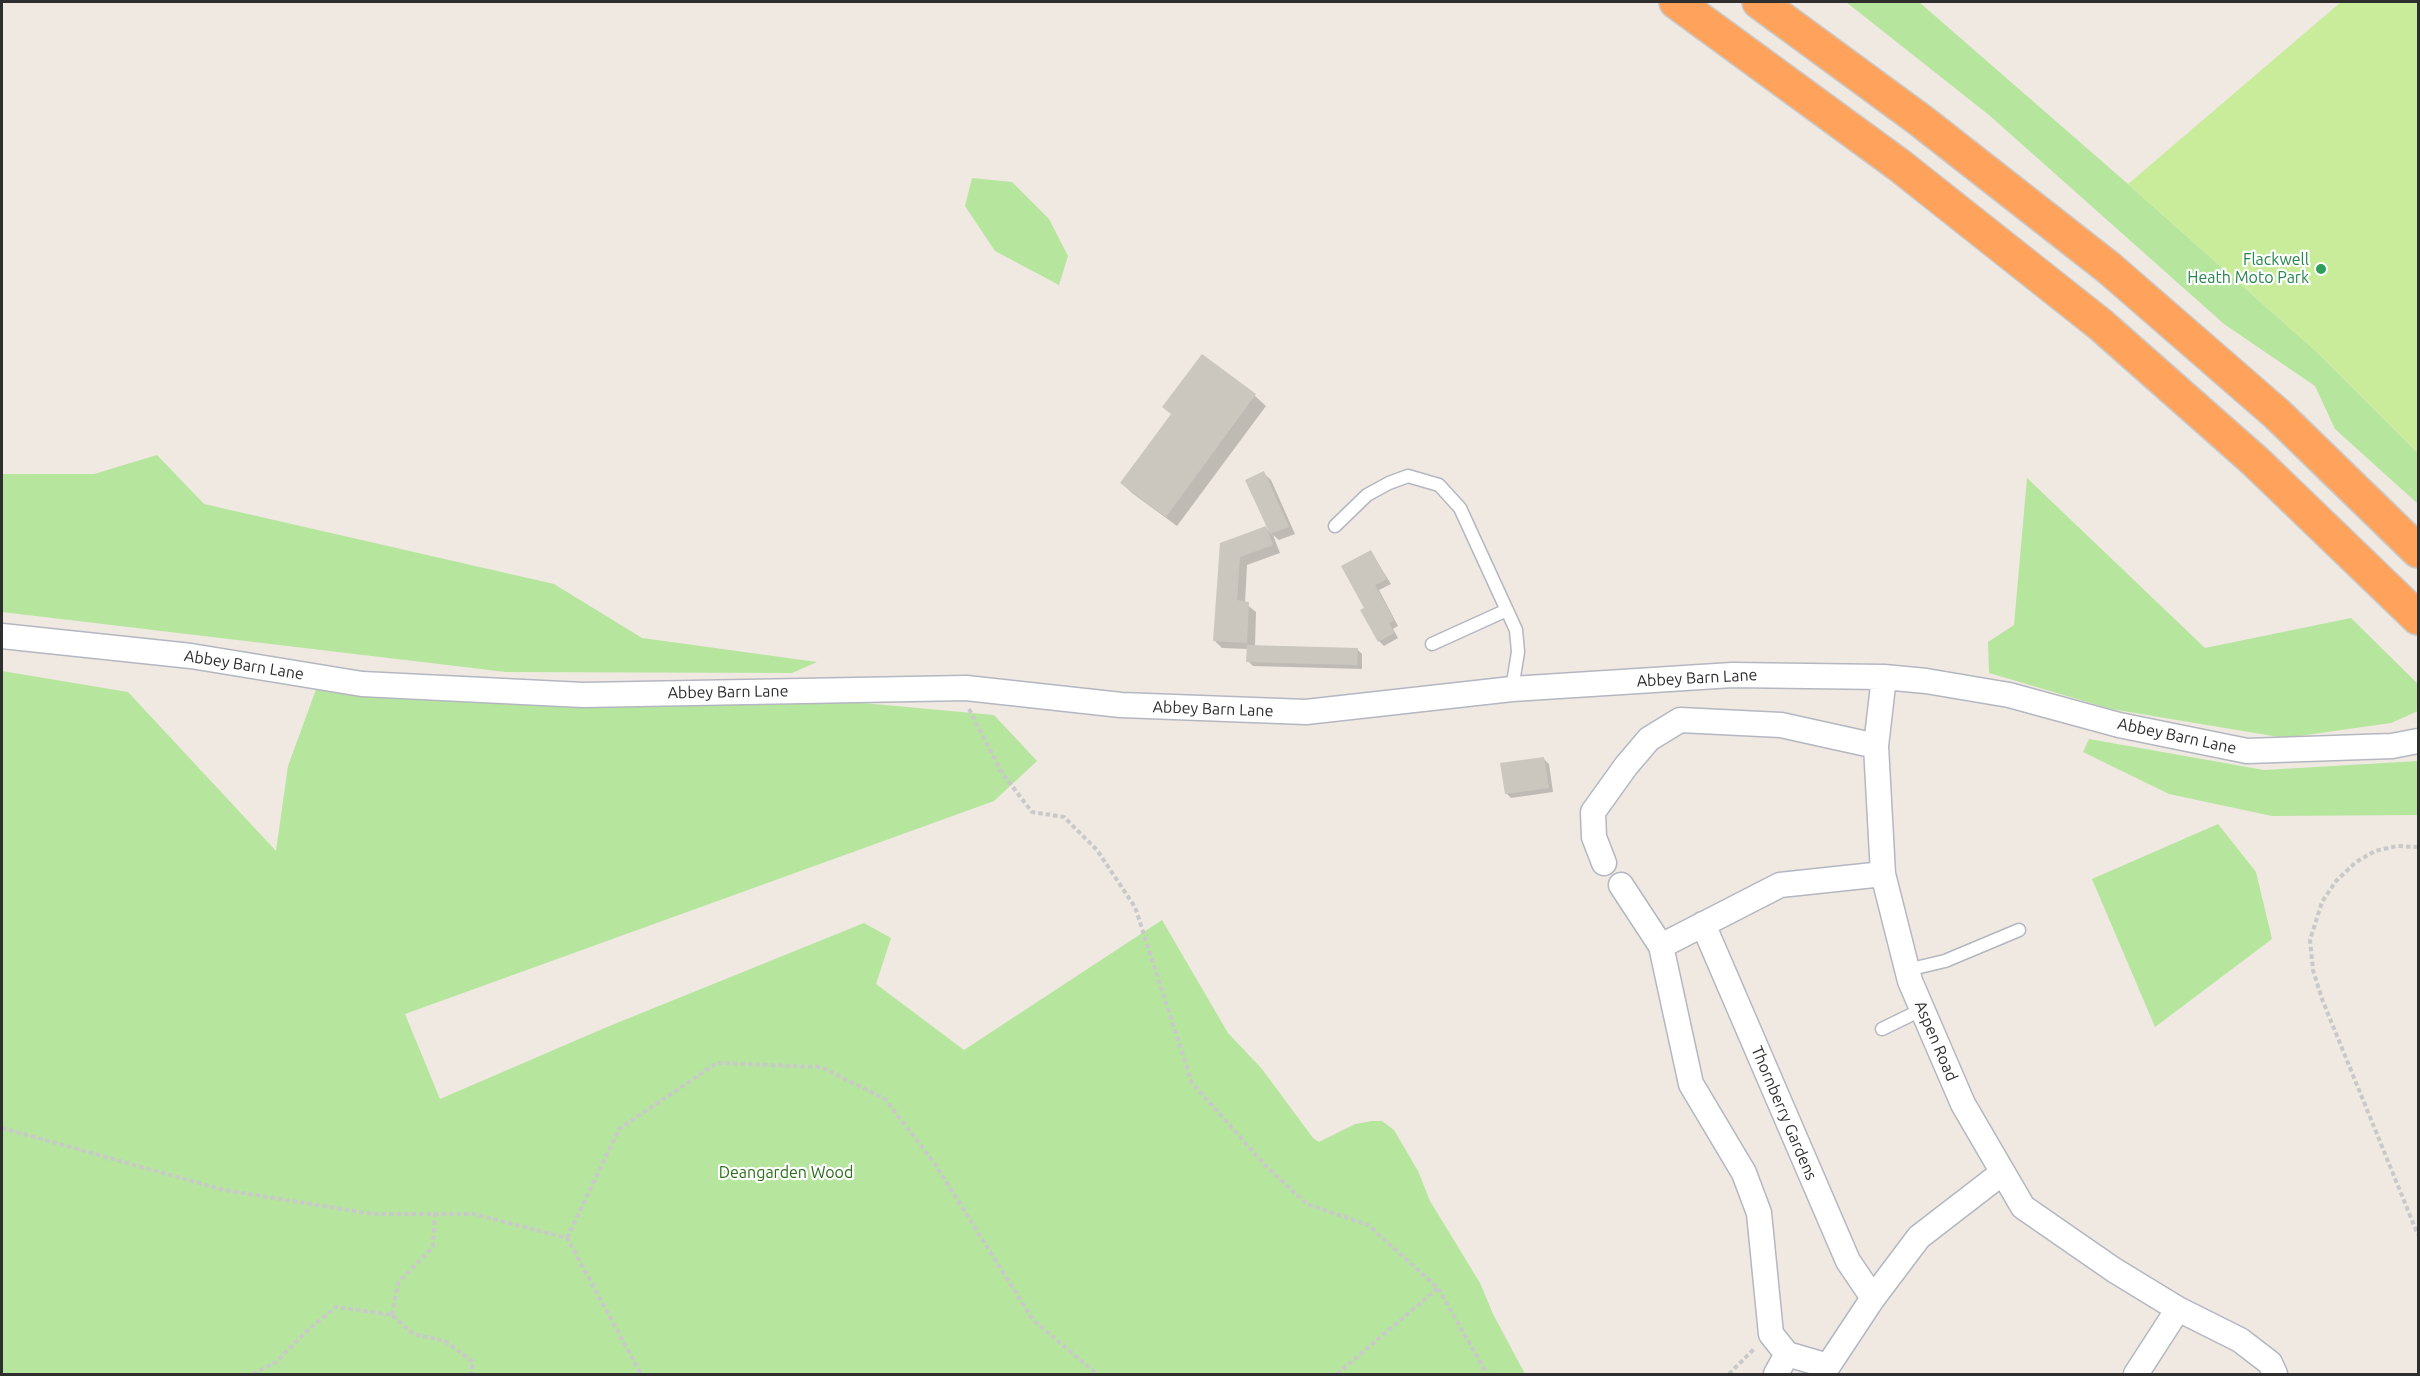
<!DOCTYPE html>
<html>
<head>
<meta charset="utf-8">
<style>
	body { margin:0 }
	#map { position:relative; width:2420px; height:1376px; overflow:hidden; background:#efe9e1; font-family:Ubuntu,sans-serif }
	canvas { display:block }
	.frame { position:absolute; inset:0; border:3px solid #2e2e2e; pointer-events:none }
</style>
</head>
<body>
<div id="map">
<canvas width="2420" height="1376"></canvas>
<div class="frame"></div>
</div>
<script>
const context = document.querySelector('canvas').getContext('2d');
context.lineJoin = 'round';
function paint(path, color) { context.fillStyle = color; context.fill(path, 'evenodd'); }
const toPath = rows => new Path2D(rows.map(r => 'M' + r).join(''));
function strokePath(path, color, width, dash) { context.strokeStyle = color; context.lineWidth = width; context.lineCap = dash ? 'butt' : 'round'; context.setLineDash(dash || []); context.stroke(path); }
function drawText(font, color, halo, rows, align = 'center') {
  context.font = font + ' Ubuntu,sans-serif'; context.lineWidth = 4.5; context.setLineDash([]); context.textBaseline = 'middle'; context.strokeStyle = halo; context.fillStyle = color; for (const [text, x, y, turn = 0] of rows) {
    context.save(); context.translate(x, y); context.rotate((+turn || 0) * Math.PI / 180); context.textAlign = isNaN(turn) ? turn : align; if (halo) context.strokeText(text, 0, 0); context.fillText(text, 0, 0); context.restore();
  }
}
const green = toPath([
	[1846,2,1919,2,2128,184,2319,354,2418,453,2418,504,2335,429,2315,386,2224,324,1989,115],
	[972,178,1012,182,1049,219,1068,256,1059,285,995,251,965,206],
	[157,455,204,504,554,584,642,638,817,662,792,673,506,672,2,612,2,474,94,474],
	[2027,478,2205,648,2351,618,2418,684,2418,711,2391,723,2285,738,2111,709,1989,673,1988,642,2014,625],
	[2,671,128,692,276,851,288,766,322,673,765,694,994,715,1037,761,994,801,405,1014,440,1099,607,1027,864,923,891,938,876,984,964,1050,1162,920,1228,1033,1262,1069,1313,1138,1319,1142,1355,1124,1372,1121,1382,1121,1394,1130,1418,1171,1430,1201,1480,1283,1493,1314,1525,1374,2,1374],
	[2089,739,2264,770,2418,761,2418,815,2272,816,2169,794,2083,752],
	[2218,824,2256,872,2272,939,2155,1027,2092,879]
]);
const pitch = toPath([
	[2341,2,2418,2,2418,453,2319,354,2128,184]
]);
const shadow = toPath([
	[1202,356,1255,396,1266,406,1177,526,1132,493,1122,483,1172,415],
	[1263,473,1271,480,1295,534,1279,540,1273,535,1280,553,1247,565,1245,603,1256,612,1255,646,1357,649,1362,654,1362,669,1253,666,1248,661,1248,649,1222,648,1214,640,1222,544,1265,527,1271,533],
	[1371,552,1391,584,1379,590,1398,626,1393,629,1398,638,1384,646,1379,641,1366,608],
	[1544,759,1549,764,1553,792,1511,798,1506,793]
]);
const building = toPath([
	[1202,354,1256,394,1166,517,1120,483,1171,414,1162,407],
	[1264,471,1289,527,1270,534,1245,480],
	[1266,526,1273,545,1240,557,1237,600,1249,602,1247,643,1213,641,1220,543],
	[1371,550,1387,579,1375,585,1394,620,1389,623,1394,633,1378,642,1360,610,1364,608,1341,566],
	[1247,645,1358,648,1357,665,1246,662],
	[1544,757,1549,788,1505,794,1500,763]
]);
const path = toPath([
	[969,709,1002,773,1032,812,1064,817,1097,850,1135,907,1192,1083,1267,1167,1307,1204,1368,1225,1438,1288,1487,1374],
	[2418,847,2397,846,2375,851,2356,862,2336,881,2322,902,2310,940,2313,970,2322,999,2418,1235],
	[2,1128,224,1190,373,1214,474,1214,567,1238,641,1374],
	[567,1238,619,1129,717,1063,821,1067,885,1099,935,1164,1033,1320,1097,1374],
	[392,1315,398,1283,433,1247,435,1213],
	[253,1374,276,1362,309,1329,336,1307,392,1315,413,1334,445,1341,473,1362,471,1374],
	[1337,1374,1438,1288],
	[1729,1374,1755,1348]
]);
const lane = toPath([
	[1335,526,1367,495,1389,483,1408,476,1439,485,1460,508,1516,630,1518,652,1512,689],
	[1432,644,1507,610],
	[1907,970,1945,961,2019,930],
	[1882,1029,1923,1009]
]);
const street = toPath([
	[2,636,191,656,362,684,583,695,966,688,1121,705,1306,712,1512,689,1732,675,1884,677,1926,681,2009,695,2119,725,2247,751,2392,746,2418,741],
	[1884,677,1876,746,1883,874,1910,981,1963,1104,2023,1207,2114,1270,2178,1309,2240,1340,2270,1363,2275,1374],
	[1604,863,1594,837,1593,812,1626,766,1649,739,1680,720,1781,725,1876,746],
	[1621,885,1661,946],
	[1703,924,1848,1261,1873,1298],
	[1787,1354,1828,1366,1873,1298,1919,1237,2002,1173],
	[1776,1374,1787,1354,1771,1334,1759,1213,1744,1173,1691,1084,1661,946,1780,885,1883,874],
	[2136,1374,2178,1309]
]);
const highway = toPath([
	[1676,2,1899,165,2101,325,2255,461,2418,618],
	[1759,2,1920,120,2109,268,2277,414,2418,551]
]);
const markers = [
	[2321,269,6,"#2e9e5b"]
];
const leisureNames = [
	["Flackwell",2309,260],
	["Heath Moto Park",2309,278]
];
const streetNames = [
	["Abbey Barn Lane",244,665,9],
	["Abbey Barn Lane",1697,678,-3],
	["Abbey Barn Lane",728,692,-1],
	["Abbey Barn Lane",1213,709,2],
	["Abbey Barn Lane",2177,736,12],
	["Aspen Road",1936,1041,67],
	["Thornberry Gardens",1784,1113,67]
];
const parkNames = [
	["Deangarden Wood",786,1173]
];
paint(green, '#b6e59e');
paint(pitch, '#c9ec9a');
paint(shadow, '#0003');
paint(building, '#cbc7bf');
strokePath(lane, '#b4b7c1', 15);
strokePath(street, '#b4b7c1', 27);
strokePath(highway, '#c9c9c9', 36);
strokePath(path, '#c9c9c9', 4, [4.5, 3]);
strokePath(lane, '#fff', 12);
strokePath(street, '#fff', 24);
strokePath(highway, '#ffa35c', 33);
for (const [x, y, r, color] of markers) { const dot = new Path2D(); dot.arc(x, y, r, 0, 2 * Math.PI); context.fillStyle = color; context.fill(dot); strokePath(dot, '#fff', 2); }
drawText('16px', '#27864d', '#fff', leisureNames, 'right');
drawText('16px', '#2e2e2e', '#fff', streetNames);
drawText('16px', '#2c6e1b', '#fff', parkNames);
</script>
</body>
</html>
